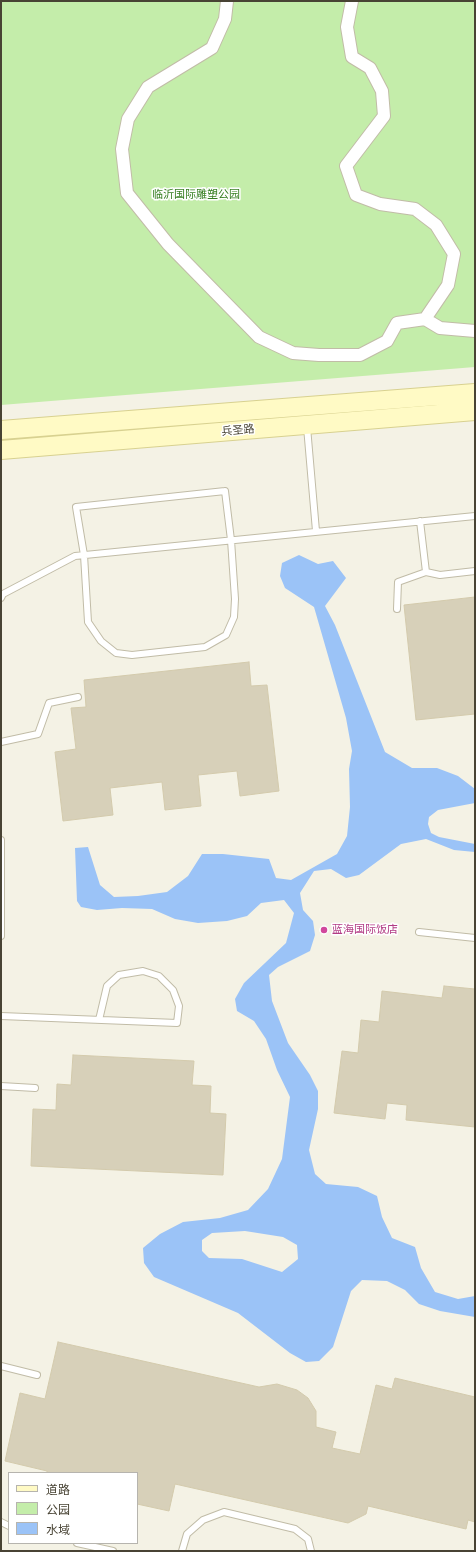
<!DOCTYPE html>
<html>
<head>
<meta charset="utf-8">
<style>
	body { margin:0 }
	#map { position:relative; width:476px; height:1552px; overflow:hidden; background:#f4f2e5; font-family:Roboto,"Noto Sans SC",sans-serif }
	canvas { display:block }
	.frame { position:absolute; inset:0; border:2px solid #484334; pointer-events:none }
	.legend { position:absolute; left:8px; top:1472px; width:130px; height:72px; box-sizing:border-box; background:#fff; border:1px solid #b6b4ae; margin:0; padding:5px 7px; list-style:none; font-size:12px; color:#484334 }
	.legend li { display:flex; align-items:center; gap:8px; height:20px }
	.legend b { width:20px; border:1px solid #b6b4ae }
</style>
</head>
<body>
<div id="map">
<canvas width="476" height="1552"></canvas>
<div class="frame"></div>
<ul class="legend">
<li><b style="height:5px;background:#fffac5"></b>道路</li>
<li><b style="height:11px;background:#c4edaa"></b>公园</li>
<li><b style="height:11px;background:#9bc3f7"></b>水域</li>
</ul>
</div>
<script>
const context = document.querySelector('canvas').getContext('2d');
context.lineJoin = 'round';
function paint(path, color) { context.fillStyle = color; context.fill(path, 'evenodd'); }
const toPath = rows => new Path2D(rows.map(r => 'M' + r).join(''));
function strokePath(path, color, width, dash) { context.strokeStyle = color; context.lineWidth = width; context.lineCap = dash ? 'butt' : 'round'; context.setLineDash(dash || []); context.stroke(path); }
function drawText(font, color, halo, rows, align = 'center') {
  context.font = font + ' Roboto,"Noto Sans SC",sans-serif'; context.lineWidth = 3; context.setLineDash([]); context.textBaseline = 'middle'; context.strokeStyle = halo; context.fillStyle = color; for (const [text, x, y, turn = 0] of rows) {
    context.save(); context.translate(x, y); context.rotate((+turn || 0) * Math.PI / 180); context.textAlign = isNaN(turn) ? turn : align; if (halo) context.strokeText(text, 0, 0); context.fillText(text, 0, 0); context.restore();
  }
}
const green = toPath([
	[1,1,475,1,475,367,1,405]
]);
const water = toPath([
	[299,555,318,564,333,561,346,578,325,606,335,625,385,752,412,768,437,768,458,776,475,789,475,803,438,810,429,817,428,824,431,833,439,837,475,844,475,852,454,850,426,839,401,844,359,875,346,878,331,869,314,871,300,893,303,910,313,921,315,935,310,951,278,967,269,975,272,1001,288,1043,310,1075,318,1091,318,1109,309,1150,315,1174,326,1184,358,1187,377,1196,382,1217,392,1238,415,1247,421,1268,435,1292,458,1299,475,1296,475,1317,440,1311,419,1304,405,1290,387,1281,362,1280,351,1291,333,1347,319,1361,306,1362,290,1353,238,1313,154,1277,144,1263,143,1248,160,1234,183,1222,220,1218,248,1210,268,1189,282,1159,290,1097,277,1070,266,1039,254,1021,237,1011,235,999,244,983,286,943,294,913,284,900,261,903,247,916,227,921,198,923,175,919,152,909,122,908,97,910,81,907,77,901,75,848,88,847,100,885,114,897,138,896,167,892,188,876,202,854,223,854,269,859,276,878,291,880,337,854,347,836,350,807,349,769,352,751,346,718,314,607,285,588,280,576,282,563],
	[245,1231,283,1237,297,1245,298,1259,282,1272,242,1259,209,1258,202,1251,202,1240,212,1233]
]);
const building = toPath([
	[475,597,475,714,416,720,404,605,475,597],
	[249,662,251,686,267,685,279,791,240,796,237,771,198,775,201,806,165,810,162,782,110,788,113,815,63,821,55,752,76,749,71,708,86,707,84,680,249,662],
	[444,986,475,989,475,1127,406,1120,407,1105,387,1103,385,1119,334,1113,342,1051,358,1053,361,1020,379,1022,382,991,442,998,444,986],
	[73,1055,194,1061,192,1085,211,1086,210,1113,226,1114,223,1175,31,1166,33,1109,56,1110,57,1084,71,1085,73,1055],
	[58,1342,259,1387,277,1384,297,1390,308,1398,316,1411,316,1427,336,1432,332,1448,360,1454,376,1385,392,1389,395,1378,475,1397,475,1522,468,1520,466,1529,368,1506,366,1514,348,1523,175,1484,169,1511,137,1504,137,1473,47,1473,47,1471,5,1461,20,1393,45,1399,58,1342]
]);
const service = toPath([
	[307,427,316,531],
	[225,491,231,540,235,599,234,617,226,635,205,647,132,655,116,653,101,641,88,622,84,555,76,507,225,491],
	[420,521,426,572,440,575,475,571],
	[1,598,3,594,75,556,475,516],
	[397,609,398,582,426,572],
	[1,742,38,734,49,703,78,697],
	[1,840,1,936],
	[419,932,475,938],
	[1,1016,177,1023,179,1006,173,990,159,976,143,971,119,975,107,986,99,1020],
	[1,1086,35,1088],
	[1,1366,37,1375],
	[1,1522,9,1526],
	[77,1543,113,1551],
	[182,1551,187,1534,203,1520,224,1512,295,1529,308,1539,311,1551]
]);
const minor = toPath([
	[227,1,225,19,212,48,148,87,128,119,122,149,127,193,168,244,259,337,293,353,319,355,360,355,387,341,397,323,425,319,440,328,475,331],
	[352,1,347,27,352,57,370,68,382,91,384,116,346,166,356,195,380,204,415,209,436,225,454,254,448,285,425,319]
]);
const secondary = toPath([
	[1,430,475,393],
	[1,450,475,411]
]);
const markers = [
	[324,930,4,"#d1479c"]
];
const parkNames = [
	["临沂国际雕塑公园",196,195]
];
const streetNames = [
	["兵圣路",238,431,-5]
];
const hotelNames = [
	["蓝海国际饭店",332,930]
];
paint(green, '#c4edaa');
paint(water, '#9bc3f7');
paint(building, '#d7d0b9');
strokePath(building, '#d3caac', 1);
strokePath(service, '#c1bca7', 8);
strokePath(minor, '#c1bca7', 14);
strokePath(secondary, '#d8d190', 20);
strokePath(service, '#fff', 6);
strokePath(minor, '#fff', 12);
strokePath(secondary, '#fffac5', 18);
for (const [x, y, r, color] of markers) { const dot = new Path2D(); dot.arc(x, y, r, 0, 2 * Math.PI); context.fillStyle = color; context.fill(dot); strokePath(dot, '#fff', 1.5); }
drawText('11px', '#367f21', '#fff', parkNames);
drawText('11px', '#484334', '#fff', streetNames);
drawText('11px', '#b23c85', '#fff', hotelNames, 'left');
</script>
</body>
</html>
